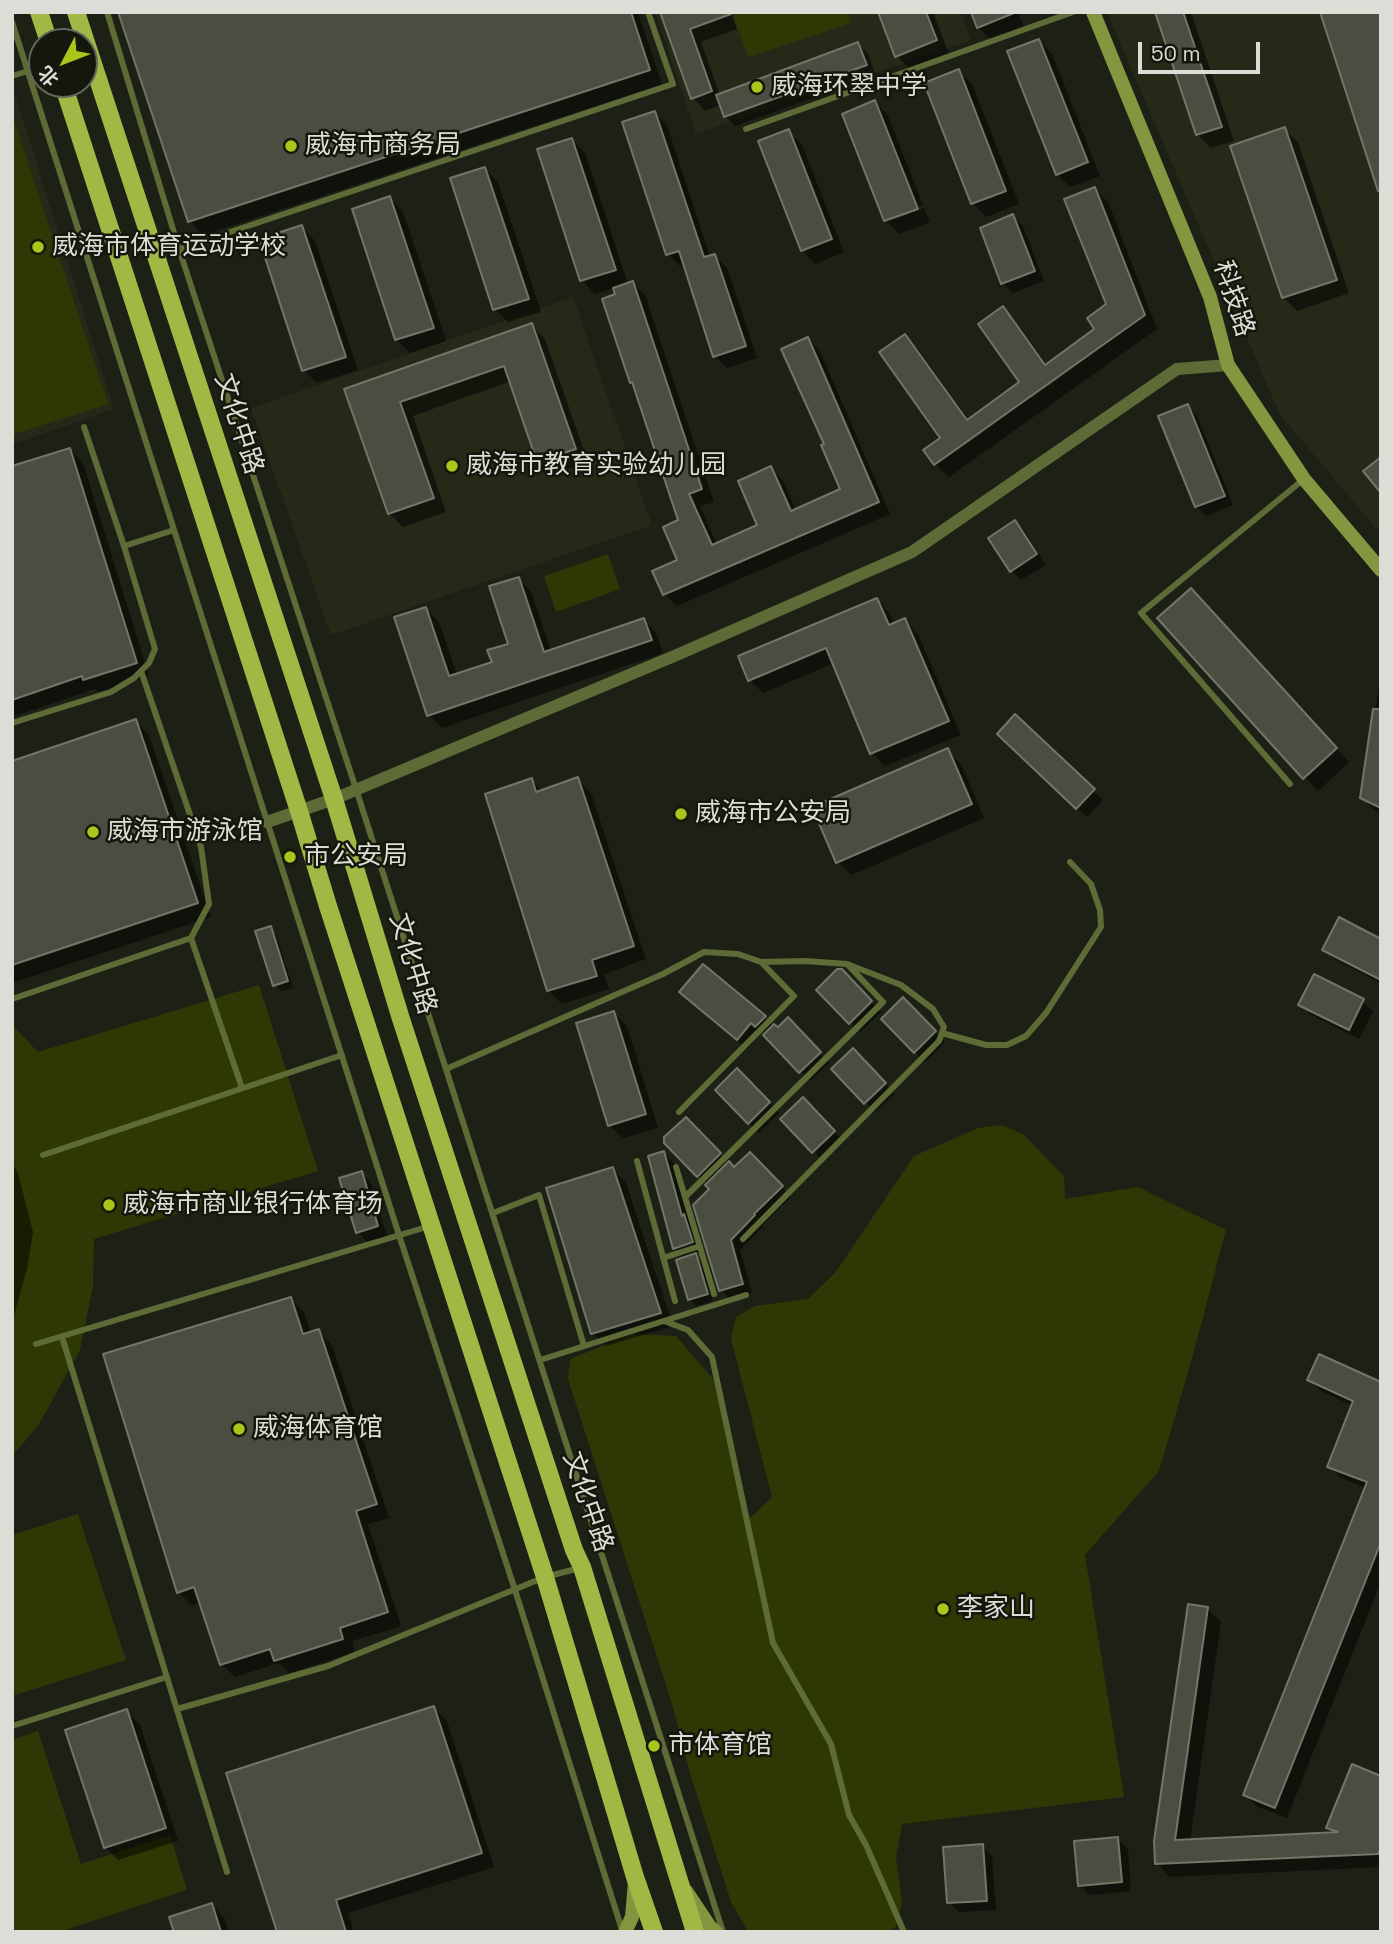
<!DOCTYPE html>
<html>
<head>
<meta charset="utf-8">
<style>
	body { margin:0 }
	#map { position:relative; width:1393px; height:1944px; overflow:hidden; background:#1d2015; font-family:"Space Grotesk","Noto Sans SC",sans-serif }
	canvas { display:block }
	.frame { position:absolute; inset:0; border:14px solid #dbddd6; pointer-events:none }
	.north { position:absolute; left:28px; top:28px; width:70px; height:70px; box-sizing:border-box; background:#14170c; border:2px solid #64665d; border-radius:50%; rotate:228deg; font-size:19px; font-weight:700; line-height:28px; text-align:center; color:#dbddd6 }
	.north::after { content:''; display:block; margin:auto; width:24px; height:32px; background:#a9c71b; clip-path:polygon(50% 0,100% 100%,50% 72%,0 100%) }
	.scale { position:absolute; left:1138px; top:42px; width:122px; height:32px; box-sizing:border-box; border:4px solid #dbddd6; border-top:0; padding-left:9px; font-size:21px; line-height:24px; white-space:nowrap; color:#dbddd6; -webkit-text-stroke:5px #14170c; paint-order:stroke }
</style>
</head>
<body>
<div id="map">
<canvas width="1393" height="1944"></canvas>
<div class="frame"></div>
<div class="north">北</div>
<div class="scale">50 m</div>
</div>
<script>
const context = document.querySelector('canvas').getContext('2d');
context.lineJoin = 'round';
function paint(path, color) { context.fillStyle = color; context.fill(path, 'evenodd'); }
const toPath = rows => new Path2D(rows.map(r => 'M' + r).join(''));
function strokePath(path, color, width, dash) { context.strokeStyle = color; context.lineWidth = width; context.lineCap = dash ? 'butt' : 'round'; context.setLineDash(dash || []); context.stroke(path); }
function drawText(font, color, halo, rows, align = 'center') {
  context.font = font + ' "Space Grotesk","Noto Sans SC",sans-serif'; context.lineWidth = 5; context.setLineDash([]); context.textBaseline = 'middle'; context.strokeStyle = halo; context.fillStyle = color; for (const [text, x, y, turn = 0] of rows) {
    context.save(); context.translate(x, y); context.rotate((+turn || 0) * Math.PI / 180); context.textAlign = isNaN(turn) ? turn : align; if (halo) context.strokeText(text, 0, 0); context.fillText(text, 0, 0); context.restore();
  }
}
const built = toPath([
	[655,12,961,12,971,40,696,134],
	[1107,12,1381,12,1381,534,1280,415],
	[12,85,114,409,12,445],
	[573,297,652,525,331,635,251,408]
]);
const green = toPath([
	[732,12,847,12,851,23,748,57],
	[12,114,108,404,12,435],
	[608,554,620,589,556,612,544,576],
	[259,985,318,1171,94,1239,93,1286,80,1350,38,1426,12,1456,12,1025,38,1052],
	[1001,1125,1023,1134,1064,1176,1065,1199,1138,1187,1226,1230,1193,1355,1159,1471,1085,1555,1124,1797,902,1824,896,1857,902,1903,896,1927,887,1932,748,1932,731,1902,690,1773,672,1704,568,1379,570,1359,632,1334,676,1336,713,1379,748,1520,772,1497,731,1339,736,1317,755,1306,808,1299,835,1273,914,1156,978,1128],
	[78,1514,126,1660,12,1696,12,1535],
	[38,1731,81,1864,170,1835,187,1890,59,1932,12,1932,12,1740]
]);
const shadow = toPath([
	[120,12,638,12,662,84,203,235,190,221],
	[662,12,731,12,737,29,701,42,720,95,858,44,868,54,876,75,735,126,725,116,721,105,705,111,693,98],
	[880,12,933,12,949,54,910,69,897,56],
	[973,12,1018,12,1024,27,991,39,978,27],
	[1157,12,1191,12,1234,141,1211,148,1198,135],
	[1039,41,1052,54,1100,176,1070,187,1057,174],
	[958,71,972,84,1019,204,986,217,973,203],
	[875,102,888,116,923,205,890,217,890,221,924,208,930,222,899,234,886,220,844,115],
	[655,113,667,125,710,257,715,256,727,268,757,358,727,368,715,356,685,264,680,266,668,254],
	[1284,129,1298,142,1349,293,1297,311,1283,297],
	[788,131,802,145,844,252,815,264,802,250],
	[572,140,585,153,628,284,633,283,645,295,714,502,700,506,717,545,759,526,771,468,783,481,796,510,842,490,826,445,808,339,820,351,890,514,677,606,664,594,679,561,680,521,635,386,632,382,604,300,617,295,615,288,595,294,582,280],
	[485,169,498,182,541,312,508,322,495,309],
	[1095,189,1108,202,1157,329,949,477,935,464,943,438,905,336,918,349,969,420,1022,383,1002,309,1016,322,1047,365,1097,330,1108,305],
	[1057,375,1060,378,1031,398,1031,394],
	[980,430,982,433,948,457,946,454],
	[390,198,403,212,446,341,410,353,397,340,354,210],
	[1013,217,1023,226,1044,281,1013,293,1003,283],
	[302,227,315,241,358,370,317,383,304,370],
	[531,325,545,339,588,462,552,475,539,461,511,381,413,416,446,512,403,527,389,513,346,390],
	[1188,406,1197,416,1233,505,1206,516,1196,506],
	[70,450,83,463,149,676,98,692,95,689,12,717,12,468],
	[1015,522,1025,532,1046,565,1021,580,1011,570],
	[518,579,531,591,551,651,644,620,656,633,663,653,442,728,429,715,426,609,439,622,457,675,494,663,510,645],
	[877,600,890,614,895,625,905,620,918,634,961,735,885,766,872,753,834,663,763,693,750,680],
	[1204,603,1349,762,1318,791,1160,619],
	[1379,684,1381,684,1381,813,1375,811,1362,797],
	[1016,717,1103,800,1087,817,999,734],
	[136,721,149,735,211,917,12,983,12,762],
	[947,751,961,764,984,818,851,875,838,862],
	[577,779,591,793,646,959,604,974,609,989,562,1004,548,990,532,780,543,792],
	[270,928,276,935,293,988,281,991,275,985],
	[1381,941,1381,983,1334,959,1325,949],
	[703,966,774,1027,778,1029,788,1020,829,1063,810,1081,762,1031,747,1049,681,992],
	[841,971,881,1012,860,1032,818,990],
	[1315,976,1363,1001,1373,1011,1359,1039,1310,1014,1301,1005],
	[903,999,945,1042,925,1062,883,1019],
	[614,1013,627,1026,658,1128,623,1138,609,1125],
	[853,1051,895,1094,875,1112,833,1069],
	[737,1070,779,1113,759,1133,717,1090],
	[803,1099,844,1142,823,1161,782,1119],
	[686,1119,734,1169,750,1154,791,1197,762,1225,764,1226,740,1250,752,1293,731,1300,721,1290,712,1189,666,1142],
	[664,1153,674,1163,690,1222,701,1252,695,1254,702,1262,713,1301,696,1306,690,1299,678,1261,685,1259,675,1248],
	[12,1162,18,1173,33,1232,27,1269,12,1323],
	[613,1169,626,1183,673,1326,606,1346,592,1333],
	[361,1173,371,1183,387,1236,367,1242,358,1232],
	[290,1299,304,1312,311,1334,318,1331,332,1345,389,1518,368,1524,401,1626,352,1641,355,1652,289,1673,279,1663,235,1677,221,1664,201,1602,192,1605,178,1592],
	[1309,1380,1381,1384,1381,1582,1287,1818,1256,1806,1245,1794,1366,1488,1341,1478,1329,1466,1353,1406,1321,1391],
	[1207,1609,1221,1622,1190,1841,1335,1834,1328,1827,1381,1778,1381,1867,1170,1877,1157,1863],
	[434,1708,447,1721,494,1867,348,1913,354,1932,279,1932],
	[127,1711,140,1725,178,1841,118,1860,105,1847],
	[1118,1839,1128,1849,1131,1891,1090,1895,1080,1885],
	[982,1846,992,1856,996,1910,959,1912,949,1903],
	[212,1905,225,1919,229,1932,175,1932]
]);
const building = toPath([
	[118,12,631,12,650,70,188,222,118,12],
	[660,12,731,12,731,14,690,29,712,91,691,99,660,12],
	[878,12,926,12,937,40,895,57,878,12],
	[971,12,1013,12,1014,13,977,28,971,12],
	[1155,12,1183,12,1222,127,1196,135,1155,12],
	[1320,12,1381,12,1381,190,1378,191,1320,12],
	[1039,39,1088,162,1056,175,1007,51,1039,39],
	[858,42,867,65,724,117,716,95,858,42],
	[959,69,1006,191,971,204,924,83,959,69],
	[875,100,918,209,884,221,842,114,875,100],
	[655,111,704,257,715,254,746,346,713,357,679,251,666,255,622,122,655,111],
	[1285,127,1337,280,1282,298,1230,146,1285,127],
	[789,129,832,239,801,251,758,141,789,129],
	[572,138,616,270,580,281,537,149,572,138],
	[485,167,529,299,493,310,450,178,485,167],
	[1095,187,1145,315,934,465,923,450,940,438,879,352,905,334,967,420,1019,382,978,324,1003,306,1045,365,1094,329,1087,318,1106,304,1064,199,1095,187],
	[390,196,434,328,395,340,352,209,390,196],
	[1013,214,1035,271,1001,284,980,228,1013,214],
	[302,225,346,357,302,371,259,239,302,225],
	[633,281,702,489,689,494,712,545,757,525,738,481,771,466,791,511,840,489,821,445,824,444,781,349,808,337,879,502,663,595,652,571,677,560,663,527,678,520,632,382,630,383,602,299,615,294,613,288,633,281],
	[532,323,576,449,537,462,504,366,400,402,434,498,388,514,344,389,532,323],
	[1188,404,1225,496,1195,507,1158,416,1188,404],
	[70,448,137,663,83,680,82,676,12,700,12,466,70,448],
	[1381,457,1381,493,1363,471,1381,457],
	[1015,520,1037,554,1010,572,988,538,1015,520],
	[519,577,544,652,644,618,652,640,427,716,394,617,426,607,449,676,492,662,487,650,508,644,489,586,519,577],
	[1191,588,1337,748,1303,779,1157,618,1191,588],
	[877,598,889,625,905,618,949,721,870,754,826,648,748,681,738,656,877,598],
	[1373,709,1381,709,1381,808,1360,798,1373,709],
	[1015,714,1095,789,1076,809,997,734,1015,714],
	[136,719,198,903,12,965,12,761,136,719],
	[948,748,972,804,836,863,812,807,948,748],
	[578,777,634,946,592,960,597,976,547,991,485,794,532,778,536,792,578,777],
	[1339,917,1381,939,1381,980,1322,950,1339,917],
	[271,926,288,981,273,986,255,931,271,926],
	[703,964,766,1016,755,1027,751,1023,737,1040,679,992,703,964],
	[837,969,842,969,872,1001,849,1024,816,990,837,969],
	[1314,974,1364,999,1349,1030,1298,1005,1314,974],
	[903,997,936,1031,914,1053,881,1019,903,997],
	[614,1011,646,1114,608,1126,576,1023,614,1011],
	[788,1017,821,1052,799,1073,763,1035,774,1024,778,1027,788,1017],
	[853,1048,886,1083,864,1104,831,1069,853,1048],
	[737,1068,770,1102,748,1124,715,1090,737,1068],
	[803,1097,835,1131,812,1153,780,1119,803,1097],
	[686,1117,721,1153,697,1177,664,1143,664,1137,686,1117],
	[664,1151,682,1216,684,1214,693,1242,673,1249,648,1156,664,1151],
	[750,1152,783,1186,754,1214,755,1215,731,1240,743,1284,719,1291,693,1205,709,1189,705,1185,729,1161,734,1167,750,1152],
	[613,1167,661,1313,591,1334,546,1188,613,1167],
	[362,1171,378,1226,356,1233,339,1178,362,1171],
	[696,1253,708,1294,688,1300,676,1260,696,1253],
	[291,1297,303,1334,319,1329,377,1504,356,1511,388,1612,340,1628,343,1639,274,1661,270,1649,220,1665,194,1587,177,1593,103,1354,291,1297],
	[1319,1354,1381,1382,1381,1542,1275,1808,1243,1795,1367,1482,1327,1467,1353,1401,1307,1380,1319,1354],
	[1188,1604,1208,1607,1175,1840,1338,1832,1326,1828,1352,1764,1381,1776,1381,1848,1378,1854,1155,1864,1154,1841,1188,1604],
	[434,1706,482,1853,336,1900,346,1932,277,1932,226,1773,434,1706],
	[127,1709,166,1828,104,1848,65,1730,127,1709],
	[1118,1837,1122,1882,1078,1886,1074,1841,1118,1837],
	[983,1844,987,1901,947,1903,943,1847,983,1844],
	[212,1903,221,1932,174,1932,169,1917,212,1903]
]);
const lane = toPath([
	[107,12,179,249,356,789,723,1932],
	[12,22,399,1235,515,1590,622,1930],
	[12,76,28,71],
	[746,129,1073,12],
	[179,249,673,84,648,12],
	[124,546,174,530],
	[141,671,201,847,209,904,191,938],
	[12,723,111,692,134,678,149,663,155,649,124,546,84,427],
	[1290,784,1141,613,1304,479],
	[12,999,191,938,242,1088],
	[942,1033,986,1045,1007,1045,1026,1036,1046,1013,1101,927,1100,910,1091,884,1070,862],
	[446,1069,663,974,704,952,738,954,761,962,805,961,847,964,901,985,933,1009,944,1027,939,1041,743,1239],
	[679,1112,794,996,761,962],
	[43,1155,342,1055],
	[637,1161,675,1301],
	[676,1167,714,1294],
	[685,1197,883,1002,849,966],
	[493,1213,539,1195,584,1346],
	[663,1258,700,1246],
	[664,1321,688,1330,712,1357,773,1643,831,1744,849,1815,866,1845,904,1932],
	[62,1337,227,1872],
	[36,1344,430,1226],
	[540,1360,746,1295],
	[177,1709,328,1666,545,1577,580,1568],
	[12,1726,167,1677]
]);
const street = toPath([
	[267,822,334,799,679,654,912,552,1177,369,1228,365]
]);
const secondary = toPath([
	[1093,12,1210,297,1228,365,1304,479,1381,570],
	[686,1891,710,1927,716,1932],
	[625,1932,632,1917,635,1882]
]);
const primary = toPath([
	[39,12,49,42],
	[76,12,334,799,401,1019,574,1550,582,1567,695,1932],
	[63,84,299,811,328,906,545,1577,635,1877,654,1932]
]);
const markers = [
	[757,87,7,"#a9c71b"],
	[291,146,7,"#a9c71b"],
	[38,247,7,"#a9c71b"],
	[452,466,7,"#a9c71b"],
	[681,814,7,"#a9c71b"],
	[93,832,7,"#a9c71b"],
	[290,857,7,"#a9c71b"],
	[109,1205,7,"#a9c71b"],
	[239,1429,7,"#a9c71b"],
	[943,1609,7,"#a9c71b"],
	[654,1746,7,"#a9c71b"]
];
const poiNames = [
	["威海环翠中学",771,87],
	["威海市商务局",305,146],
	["威海市体育运动学校",52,247],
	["威海市教育实验幼儿园",466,466],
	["威海市公安局",695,814],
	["威海市游泳馆",107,832],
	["市公安局",304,857],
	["威海市商业银行体育场",123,1205],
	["威海体育馆",253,1429],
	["李家山",957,1609],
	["市体育馆",668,1746]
];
const streetNames = [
	["科技路",1233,299,72],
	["文化中路",238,424,72],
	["文化中路",412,964,73],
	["文化中路",587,1502,71]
];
paint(built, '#252918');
paint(green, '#2e3805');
paint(shadow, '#0007');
paint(building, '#4a4e41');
strokePath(building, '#727668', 2);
strokePath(lane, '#5f6b37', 6);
strokePath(street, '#5f6b37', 12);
strokePath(secondary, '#849740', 14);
strokePath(primary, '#a0b945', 18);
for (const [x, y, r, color] of markers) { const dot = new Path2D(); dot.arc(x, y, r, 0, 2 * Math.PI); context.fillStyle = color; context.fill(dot); strokePath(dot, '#14170c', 2.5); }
drawText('26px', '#dbddd6', '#14170c', poiNames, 'left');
drawText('26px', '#dbddd6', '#14170c', streetNames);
</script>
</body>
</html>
